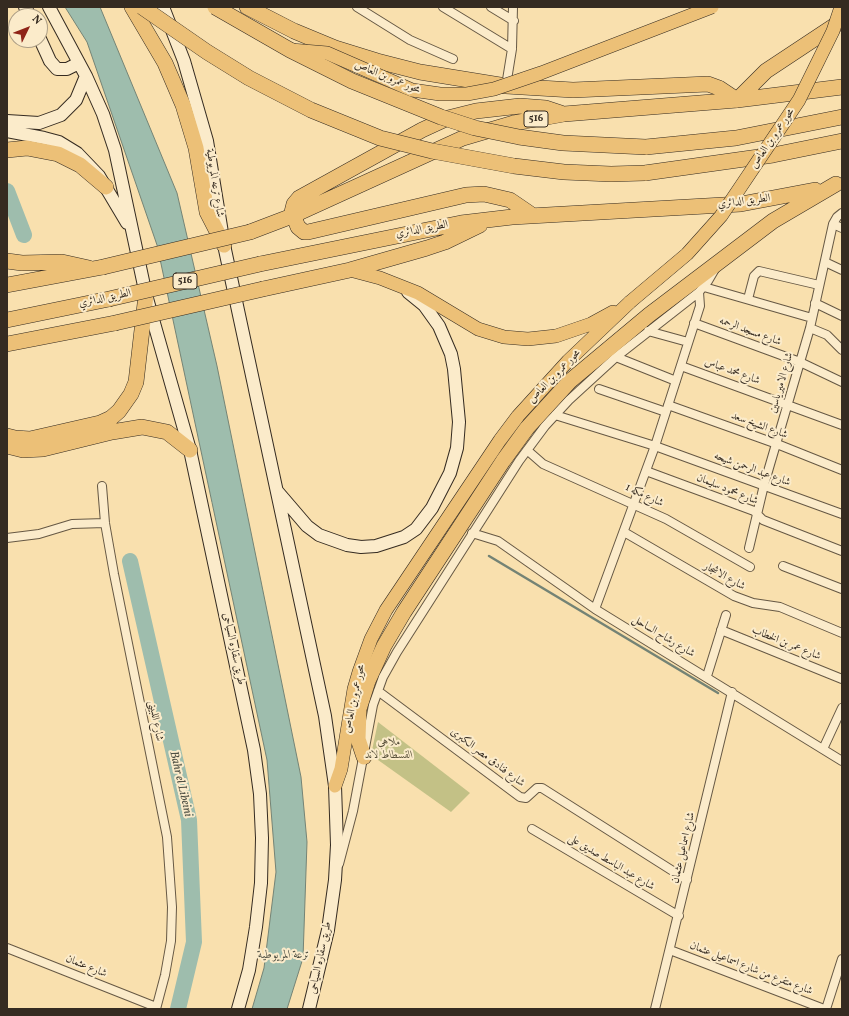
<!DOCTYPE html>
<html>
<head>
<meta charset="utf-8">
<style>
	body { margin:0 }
	#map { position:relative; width:849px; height:1016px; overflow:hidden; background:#f9e0ae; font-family:Vollkorn,serif }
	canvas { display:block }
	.frame { position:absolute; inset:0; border:8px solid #352b21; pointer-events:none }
	.north { position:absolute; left:8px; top:8px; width:40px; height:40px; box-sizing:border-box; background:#fbebca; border:1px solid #ac9e86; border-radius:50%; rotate:47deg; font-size:11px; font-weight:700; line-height:16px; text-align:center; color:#352b21 }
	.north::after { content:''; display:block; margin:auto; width:14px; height:18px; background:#8f2418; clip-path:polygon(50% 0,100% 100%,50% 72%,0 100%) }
</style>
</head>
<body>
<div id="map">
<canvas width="849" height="1016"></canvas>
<div class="frame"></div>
<div class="north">N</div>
</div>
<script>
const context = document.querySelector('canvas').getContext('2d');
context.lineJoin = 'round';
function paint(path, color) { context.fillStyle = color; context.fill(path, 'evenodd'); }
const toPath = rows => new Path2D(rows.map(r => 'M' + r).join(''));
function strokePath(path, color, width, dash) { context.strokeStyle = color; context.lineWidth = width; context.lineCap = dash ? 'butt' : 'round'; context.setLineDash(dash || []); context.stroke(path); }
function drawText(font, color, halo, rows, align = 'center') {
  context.font = font + ' Vollkorn,Amiri,serif'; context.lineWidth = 4; context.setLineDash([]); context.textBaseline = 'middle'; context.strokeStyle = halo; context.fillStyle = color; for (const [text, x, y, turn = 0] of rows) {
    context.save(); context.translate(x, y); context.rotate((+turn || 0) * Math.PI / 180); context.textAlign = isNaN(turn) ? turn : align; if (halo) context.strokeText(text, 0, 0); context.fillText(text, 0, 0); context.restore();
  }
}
const green = toPath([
	[378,722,470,793,451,812,371,755]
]);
const water = toPath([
	[65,7,100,7,177,193,217,366,301,777,307,842,303,958,287,1009,252,1009,264,968,276,872,267,760,157,245,87,42,65,7]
]);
const stream = toPath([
	[489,556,718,693]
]);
const river = toPath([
	[7,191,24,235],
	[130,561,189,820,194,942,178,1009]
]);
const street = toPath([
	[357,7,410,40,453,59],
	[443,7,512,49],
	[491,7,514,21],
	[506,86,512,49,513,7],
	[833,224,842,228],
	[825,262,842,270],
	[704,287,812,318],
	[748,299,754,276,759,271,819,285],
	[815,303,842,316],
	[694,323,800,362,842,382],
	[810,328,827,335,842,350],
	[648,331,688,342],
	[616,357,676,381],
	[681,366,842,425],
	[599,389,666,412],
	[668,405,777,444,842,470],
	[555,415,655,446,842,514],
	[527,450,543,464,666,519,750,567],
	[646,471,754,511,763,520,842,551],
	[102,486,105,523,114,574,167,837,172,907,171,941,165,975,156,1009],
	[624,532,734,596,753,603,780,607,842,633],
	[472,533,498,541,595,609,842,761],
	[7,538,39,534,72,524,105,523],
	[749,548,764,485,810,328,833,224,837,217,842,213],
	[783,566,842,589],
	[595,609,655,446,700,306,699,292],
	[721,630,842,679],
	[707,676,726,615],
	[378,691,520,797,526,798,537,788,542,788,687,880],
	[823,749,842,708],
	[532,829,679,916],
	[339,864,353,811,373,705,383,677,397,652,519,461,545,426,569,400,616,357,699,292,708,281,715,269],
	[7,948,156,1007],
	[670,950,824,1009],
	[655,1009,732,692],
	[826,1009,842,959]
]);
const secondary = toPath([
	[25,7,30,16],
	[49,7,86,76,103,114,115,150,146,295,190,450,254,750,260,794,262,838,261,883,256,927,249,970,238,1009],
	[163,7,184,61,207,141,224,245,325,716,335,786,337,845,335,880,328,930,309,1009],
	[40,39,50,61,57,69,67,69,79,63],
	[7,121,39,123,61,115,76,100,86,76],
	[7,131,44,138,59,142,77,153,99,176,127,223],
	[277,491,307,526,319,535,347,545,361,547,376,546,404,537,416,529,432,508,450,473,457,448,459,422,454,369,451,354,439,326,424,305,408,292]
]);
const primary = toPath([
	[350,270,380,278,418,293,478,329,504,337,528,339,556,336,591,324,613,312],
	[335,786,341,769,354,689,359,672,371,639,386,610,500,440,518,416,568,361,630,302]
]);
const highway = toPath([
	[132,7,165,63,183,105,196,148,207,212,224,245],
	[247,7,294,31,335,48,377,61,420,72,506,86,573,90,708,84,719,88,737,100,766,71,840,22],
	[646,147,736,138,842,117],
	[7,150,27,148,58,154,80,165,106,187],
	[645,173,773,155,842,141],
	[532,215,510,200,484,194,466,195,308,232,304,232,298,227,292,212,294,204,299,198,422,130,448,118,476,111,520,106,546,108,561,113],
	[250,232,292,216,463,138,514,123,564,114,737,100,842,87],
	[7,261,22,263,62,262,89,268],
	[260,264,461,223,512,217,741,204,815,190],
	[7,285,103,267],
	[263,289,350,270,427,248,445,242,480,225],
	[7,320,109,299],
	[7,344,115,323],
	[7,436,15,438,30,439,100,423,111,418,119,411,131,394,136,382,146,295],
	[7,446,23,450,43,449,112,432,142,427,167,432,190,450],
	[364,757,358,739,359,709,368,681,384,646,404,612,503,461,527,428,570,381,649,315,773,221,836,184]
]);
const primaryBridge = toPath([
	[291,50,327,53,412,90,440,94,467,94,494,89,541,73,712,7],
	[630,302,687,254,721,216,799,100,833,31,841,7]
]);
const highwayBridge = toPath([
	[142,7,207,52,249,78,311,110,380,138,432,151,514,166,564,172,611,174,645,173],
	[215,7,290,50,352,81,441,117,475,128,519,137,563,143,646,147],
	[103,267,250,232],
	[109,299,260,264],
	[115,323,263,289]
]);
const shields = [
	[536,119,24],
	[185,281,24]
];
const shieldNames = [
	["516",536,119],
	["516",185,281]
];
const streetNames = [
	["محور عمرو بن العاص",387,78,22],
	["محور عمرو بن العاص",773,139,-56],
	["شارع ترعه المريوطية",214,183,81],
	["الطريق الدائري",744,202,-7],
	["الطريق الدائري",422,230,-11],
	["الطريق الدائري",105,299,-12],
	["شارع مسجد الرحمه",750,332,20],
	["شارع محمد عباس",732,372,20],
	["محور عمرو بن العاص",555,377,-46],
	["شارع الامير ياسين",782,383,-74],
	["شارع الشيخ سعد",759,426,20],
	["شارع عبد الرحمن شيحه",752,470,20],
	["شارع محمود سليمان",727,490,22],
	["شارع مكه 1",644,496,25],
	["شارع الاشجار",724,577,29],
	["شارع رشاح الساحل",663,637,31],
	["شارع عمر بن الخطاب",786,644,22],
	["طريق سقاره السياحى",233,649,78],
	["محور عمرو بن العاص",355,699,-78],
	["شارع اللبينى",155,721,79],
	["شارع فنادق مصر الكبرى",487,758,37],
	["شارع اسماعيل عثمان",684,848,-77],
	["شارع عبد الباسط صديق على",611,863,31],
	["طريق سقاره السياحى",321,958,-78],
	["شارع عثمان",86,967,22],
	["شارع متفرع من شارع اسماعيل عثمان",751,969,21]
];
const parkNames = [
	["ملاهي",389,743],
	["الفسطاط لاند",389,756]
];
const waterNames = [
	["Bahr el Libeini",180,784,77],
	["ترعة المريوطية",284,956]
];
paint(green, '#c3c186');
paint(water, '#9ebdad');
strokePath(water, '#748375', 1);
strokePath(stream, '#748375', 2.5);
strokePath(river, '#9ebdad', 16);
strokePath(street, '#665844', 10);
strokePath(secondary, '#352b21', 14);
strokePath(primary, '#352b21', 14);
strokePath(highway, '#352b21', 16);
strokePath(street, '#fbebca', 8);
strokePath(secondary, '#fbebca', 12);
strokePath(primary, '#ecc077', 13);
strokePath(highway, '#ecc077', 15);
strokePath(primaryBridge, '#352b21', 14, []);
strokePath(highwayBridge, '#352b21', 16, []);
strokePath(primaryBridge, '#ecc077', 13);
strokePath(highwayBridge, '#ecc077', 15);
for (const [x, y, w] of shields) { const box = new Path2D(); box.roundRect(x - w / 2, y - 8, w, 16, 3); context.fillStyle = '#fbebca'; context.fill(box); strokePath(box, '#352b21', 1); }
drawText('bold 10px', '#352b21', null, shieldNames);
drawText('11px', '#352b21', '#fbebca', streetNames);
drawText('italic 11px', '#58503a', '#fbebca', parkNames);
drawText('italic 12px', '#4f5044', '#fbebca', waterNames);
</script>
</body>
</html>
